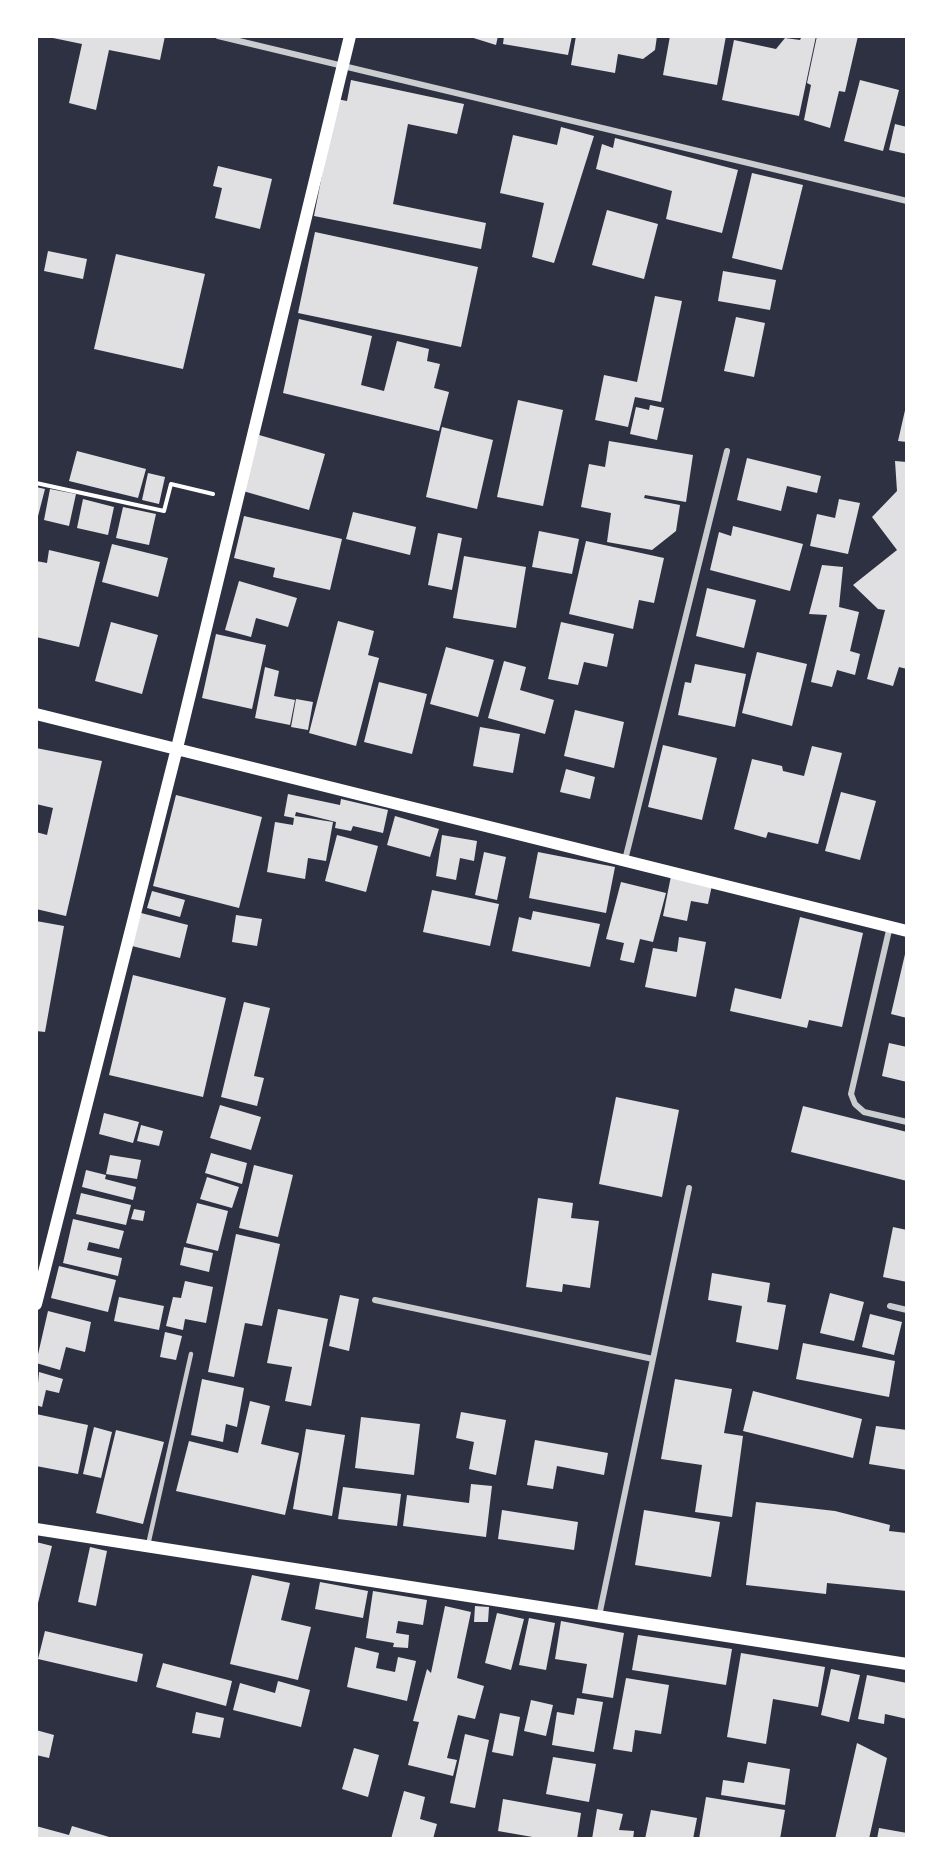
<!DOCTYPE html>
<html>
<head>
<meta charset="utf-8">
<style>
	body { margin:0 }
	#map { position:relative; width:943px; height:1875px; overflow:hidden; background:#2d3142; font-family:"Zilla Slab",serif }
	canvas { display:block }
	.frame { position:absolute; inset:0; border:38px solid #fff; pointer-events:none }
</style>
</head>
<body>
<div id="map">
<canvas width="943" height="1875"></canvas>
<div class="frame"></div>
</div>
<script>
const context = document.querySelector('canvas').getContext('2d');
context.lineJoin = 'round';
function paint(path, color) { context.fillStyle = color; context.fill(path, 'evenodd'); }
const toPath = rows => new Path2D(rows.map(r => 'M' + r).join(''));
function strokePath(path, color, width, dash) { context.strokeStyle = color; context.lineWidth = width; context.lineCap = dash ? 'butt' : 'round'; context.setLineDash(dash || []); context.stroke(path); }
const building = toPath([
	[53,36,165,36,160,60,109,50,96,110,69,103,82,44,53,38],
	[467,36,498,36,496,45],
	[504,36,572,36,568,55,503,44],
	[576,36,657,36,655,50,643,59,618,54,615,73,571,65],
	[670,36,726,36,717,85,663,75],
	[802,36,816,36,799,116,722,100,734,40,776,49,785,38,800,40],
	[817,36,858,36,845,92,839,91,830,128,804,120,811,85,807,83],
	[351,80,464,104,457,134,408,124,393,204,486,223,481,249,314,216,337,99,347,101],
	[860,80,899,90,883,151,844,141],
	[895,124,907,127,907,154,889,150],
	[561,127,594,136,554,263,532,257,544,203,500,193,513,135,557,145],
	[615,138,738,170,722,233,666,219,672,191,596,169,602,144,613,148],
	[218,166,272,179,260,229,215,218,222,188,213,186],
	[752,173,803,185,782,270,732,258],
	[607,210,658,224,644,279,592,265],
	[315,232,478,267,461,347,298,313],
	[48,251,87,259,83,279,44,271],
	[116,254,205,274,183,369,94,349],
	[723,271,776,280,770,310,718,301],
	[655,296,682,301,661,402,635,397,628,427,595,420,604,375,637,382],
	[736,317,765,323,754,377,724,371],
	[299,319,372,336,361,385,384,391,397,341,429,349,427,361,440,364,434,388,449,392,439,431,283,393],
	[518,400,563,410,543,506,497,497],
	[650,405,664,408,657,440,630,434,636,407,649,410],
	[906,406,907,406,907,442,898,441],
	[442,427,493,440,477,509,426,497],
	[259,435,325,454,309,510,243,491],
	[609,441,693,455,686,502,645,495,644,498,680,505,676,531,652,550,607,542,611,513,581,507,589,464,605,467],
	[77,451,146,469,138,498,69,481],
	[747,458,821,476,817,493,787,486,781,511,737,500],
	[895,461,907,462,907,669,899,667,893,686,867,679,885,610,878,609,853,585,897,550,872,517,897,491],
	[148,473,165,477,159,504,142,500],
	[36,487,45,489,37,520,36,520],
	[50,489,76,494,69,526,44,520],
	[83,499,114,507,108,535,77,528],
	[839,499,860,503,848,554,810,546,817,514,835,518],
	[123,507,156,514,149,545,116,538],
	[353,512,416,527,410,555,346,539],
	[244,516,342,539,330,590,273,577,275,568,234,558],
	[733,526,803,544,790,591,710,570,719,532,731,536],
	[539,531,579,539,572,574,532,567],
	[438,533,462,538,452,590,428,585],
	[586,541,664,558,654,603,639,600,633,629,569,614],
	[112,544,168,558,158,597,102,582],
	[49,550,100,562,79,647,36,637,36,561,47,563],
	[464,556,526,567,516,628,453,618],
	[822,565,843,567,839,607,859,612,850,651,860,654,855,675,837,670,832,687,811,682,827,615,809,614],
	[239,581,297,598,288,627,256,618,251,637,225,630],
	[707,588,756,600,744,648,696,636],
	[338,621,374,631,368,655,379,658,356,746,309,733],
	[111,622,158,635,142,694,95,681],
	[561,622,614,634,607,667,584,662,578,685,548,679],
	[216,634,266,645,252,709,202,698],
	[446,647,494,660,478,717,430,704],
	[757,652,807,664,792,726,742,713],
	[504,661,526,667,520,690,554,700,545,734,488,718],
	[695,664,746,674,735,727,678,715,685,682,691,683],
	[265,667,279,671,274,696,295,700,290,725,255,718],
	[379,682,427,694,412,754,364,742],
	[296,699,313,702,308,730,291,727],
	[575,710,624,722,614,768,564,756],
	[480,727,520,734,513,773,473,766],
	[663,745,717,758,702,820,648,807],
	[812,746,842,753,818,844,768,832,766,838,734,829,752,759,782,766,783,771,804,776],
	[36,748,102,761,66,916,36,909,36,832,47,835,53,808,36,804],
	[566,769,595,777,590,799,560,792],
	[841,792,876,801,860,860,825,851],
	[288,794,340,805,341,799,388,810,383,833,353,826,351,831,335,828,336,822,296,812,295,816,333,822,326,861,308,858,305,879,267,872,275,822,293,825,294,818,284,816],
	[176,795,262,817,239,908,153,886],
	[395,816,439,829,430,857,387,845],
	[337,835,378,846,366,892,325,881],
	[442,835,477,841,474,861,460,858,456,880,436,876],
	[484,852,506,857,497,900,475,895],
	[538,852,615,867,606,913,529,898],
	[671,876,712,885,708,904,691,901,687,921,663,916],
	[621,882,666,893,653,942,640,939,634,963,620,960,624,943,606,939],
	[432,890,499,904,490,946,423,932],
	[152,891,185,900,180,917,147,908],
	[533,911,600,924,590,967,512,951,519,917,531,920],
	[141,913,188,925,180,958,132,946],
	[236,915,262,919,257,946,232,942],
	[800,917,863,933,842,1027,809,1020,807,1028,730,1011,735,988,781,999],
	[36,921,64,926,45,1032,36,1031],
	[679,937,706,942,696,997,645,987,653,948,677,952],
	[906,950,907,950,907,1018,891,1014],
	[133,975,226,998,203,1097,109,1075],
	[244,1002,270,1008,254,1076,264,1078,257,1106,221,1097],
	[889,1043,907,1047,907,1082,882,1076],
	[616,1097,679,1110,662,1197,599,1184],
	[220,1105,261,1117,251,1150,210,1138],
	[803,1106,907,1132,907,1181,791,1152],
	[104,1113,139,1122,133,1143,99,1134],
	[141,1125,163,1131,159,1146,137,1141],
	[211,1153,247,1163,242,1184,205,1173],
	[110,1155,141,1160,137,1179,106,1174],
	[254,1165,293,1175,278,1237,239,1228],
	[86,1170,106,1175,105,1179,136,1187,133,1200,82,1187],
	[207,1177,239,1187,232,1208,200,1199],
	[81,1193,131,1205,126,1225,76,1214],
	[538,1198,573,1203,571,1218,599,1221,590,1288,563,1284,562,1292,526,1287],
	[197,1203,228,1211,218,1251,186,1243],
	[134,1209,145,1211,143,1221,131,1219],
	[73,1219,124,1231,119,1249,89,1242,87,1250,122,1258,118,1276,63,1263],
	[893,1227,907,1230,907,1282,883,1277],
	[236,1234,280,1244,262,1326,245,1323,234,1377,208,1372],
	[184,1247,213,1253,209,1272,180,1265],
	[59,1266,116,1280,108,1312,51,1298],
	[712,1273,770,1283,767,1302,786,1305,778,1350,736,1342,742,1306,708,1300],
	[185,1281,213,1287,206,1323,185,1319,183,1330,166,1326,173,1297,181,1298],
	[830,1293,864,1302,854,1341,820,1333],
	[340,1295,359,1299,349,1351,329,1346],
	[119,1297,164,1306,159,1330,114,1321],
	[278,1309,328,1319,311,1406,285,1401,292,1367,267,1363],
	[48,1311,91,1322,85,1352,66,1347,60,1370,36,1363],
	[870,1314,902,1322,894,1355,862,1347],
	[165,1332,182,1336,176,1360,160,1357],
	[803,1343,895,1361,889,1397,796,1379],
	[39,1372,63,1379,59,1393,46,1390,42,1407,36,1405],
	[202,1379,244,1388,237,1427,226,1424,223,1442,191,1435],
	[675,1379,732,1389,724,1433,743,1436,732,1517,695,1512,702,1465,661,1459],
	[753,1391,862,1419,853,1458,743,1431],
	[250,1401,270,1406,261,1444,299,1453,285,1515,176,1491,189,1441,238,1453],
	[461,1412,506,1420,496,1475,469,1469,474,1442,456,1438],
	[36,1414,88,1425,78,1474,36,1466],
	[361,1417,420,1424,414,1475,355,1468],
	[876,1426,907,1430,907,1470,869,1464],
	[94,1427,112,1432,101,1478,83,1474],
	[306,1429,345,1435,332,1516,293,1509],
	[116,1430,164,1442,143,1524,96,1513],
	[535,1440,608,1453,604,1475,557,1466,553,1489,527,1485],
	[471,1484,492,1486,486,1537,403,1526,407,1495,469,1503],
	[343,1487,401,1494,397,1526,338,1519],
	[756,1502,835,1511,890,1525,889,1531,907,1533,907,1591,827,1583,826,1594,746,1585],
	[502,1510,578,1522,574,1550,498,1539],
	[644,1510,720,1522,711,1577,635,1565],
	[36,1542,52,1546,37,1607,36,1607],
	[90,1547,107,1551,96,1606,78,1602],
	[252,1575,290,1583,281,1620,311,1627,298,1680,230,1664],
	[320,1582,368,1591,363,1618,315,1609],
	[373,1591,427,1600,423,1625,398,1621,396,1633,409,1635,408,1648,393,1647,394,1643,366,1638],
	[445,1606,471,1612,457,1678,484,1686,475,1719,458,1715,447,1758,457,1760,453,1776,408,1765,419,1722,413,1721,427,1669,431,1673],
	[475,1606,489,1607,488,1622,474,1622],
	[497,1613,524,1619,511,1670,485,1663],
	[529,1618,555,1623,546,1670,519,1665],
	[561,1621,624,1633,613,1698,582,1693,587,1664,555,1659],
	[45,1631,143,1654,137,1682,38,1659],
	[638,1635,732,1649,726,1685,632,1670],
	[355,1647,379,1653,376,1668,395,1672,398,1657,416,1661,407,1701,347,1687],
	[741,1653,825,1667,818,1707,773,1699,766,1744,727,1737],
	[163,1663,232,1681,226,1706,156,1687],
	[831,1669,860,1675,849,1722,821,1715],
	[867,1675,907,1683,907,1719,885,1714,884,1724,858,1719],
	[626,1678,669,1685,661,1734,635,1730,632,1752,613,1749],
	[278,1681,310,1690,301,1727,233,1710,240,1683,275,1693],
	[577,1698,603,1702,594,1752,552,1745,557,1712,574,1715],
	[531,1700,553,1705,546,1736,524,1731],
	[196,1712,224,1718,220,1738,192,1733],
	[500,1713,520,1717,513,1756,492,1752],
	[36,1730,54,1735,49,1758,36,1755],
	[465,1734,489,1740,475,1808,450,1803],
	[857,1743,887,1758,869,1839,835,1839],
	[354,1748,379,1755,368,1797,342,1789],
	[553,1757,596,1764,589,1802,546,1794],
	[748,1762,790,1769,785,1805,721,1795,723,1780,744,1783],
	[404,1791,425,1797,420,1819,437,1824,433,1839,391,1839],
	[706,1797,785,1810,780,1839,699,1839],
	[503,1799,581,1813,577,1839,544,1839,498,1831],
	[597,1809,623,1814,619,1830,634,1831,633,1839,592,1839],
	[651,1810,697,1818,693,1839,645,1839],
	[36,1826,69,1835,72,1826,116,1839,36,1839],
	[879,1828,907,1833,907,1839,877,1839]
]);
const path = toPath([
	[36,483,164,511,171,484,213,494]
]);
const service = toPath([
	[148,1545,191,1354]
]);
const minor = toPath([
	[218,36,907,201],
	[625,860,727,451],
	[890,926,851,1094,855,1104,864,1112,907,1122],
	[375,1300,653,1359],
	[890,1306,907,1310],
	[599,1616,689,1188]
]);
const secondary = toPath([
	[36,714,907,931],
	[36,1304,177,748,350,36],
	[36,1529,907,1664]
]);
paint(building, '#e0e0e3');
strokePath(path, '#fff', 4);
strokePath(service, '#caccd0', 4.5);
strokePath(minor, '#caccd0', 6);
strokePath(secondary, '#fff', 12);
</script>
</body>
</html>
